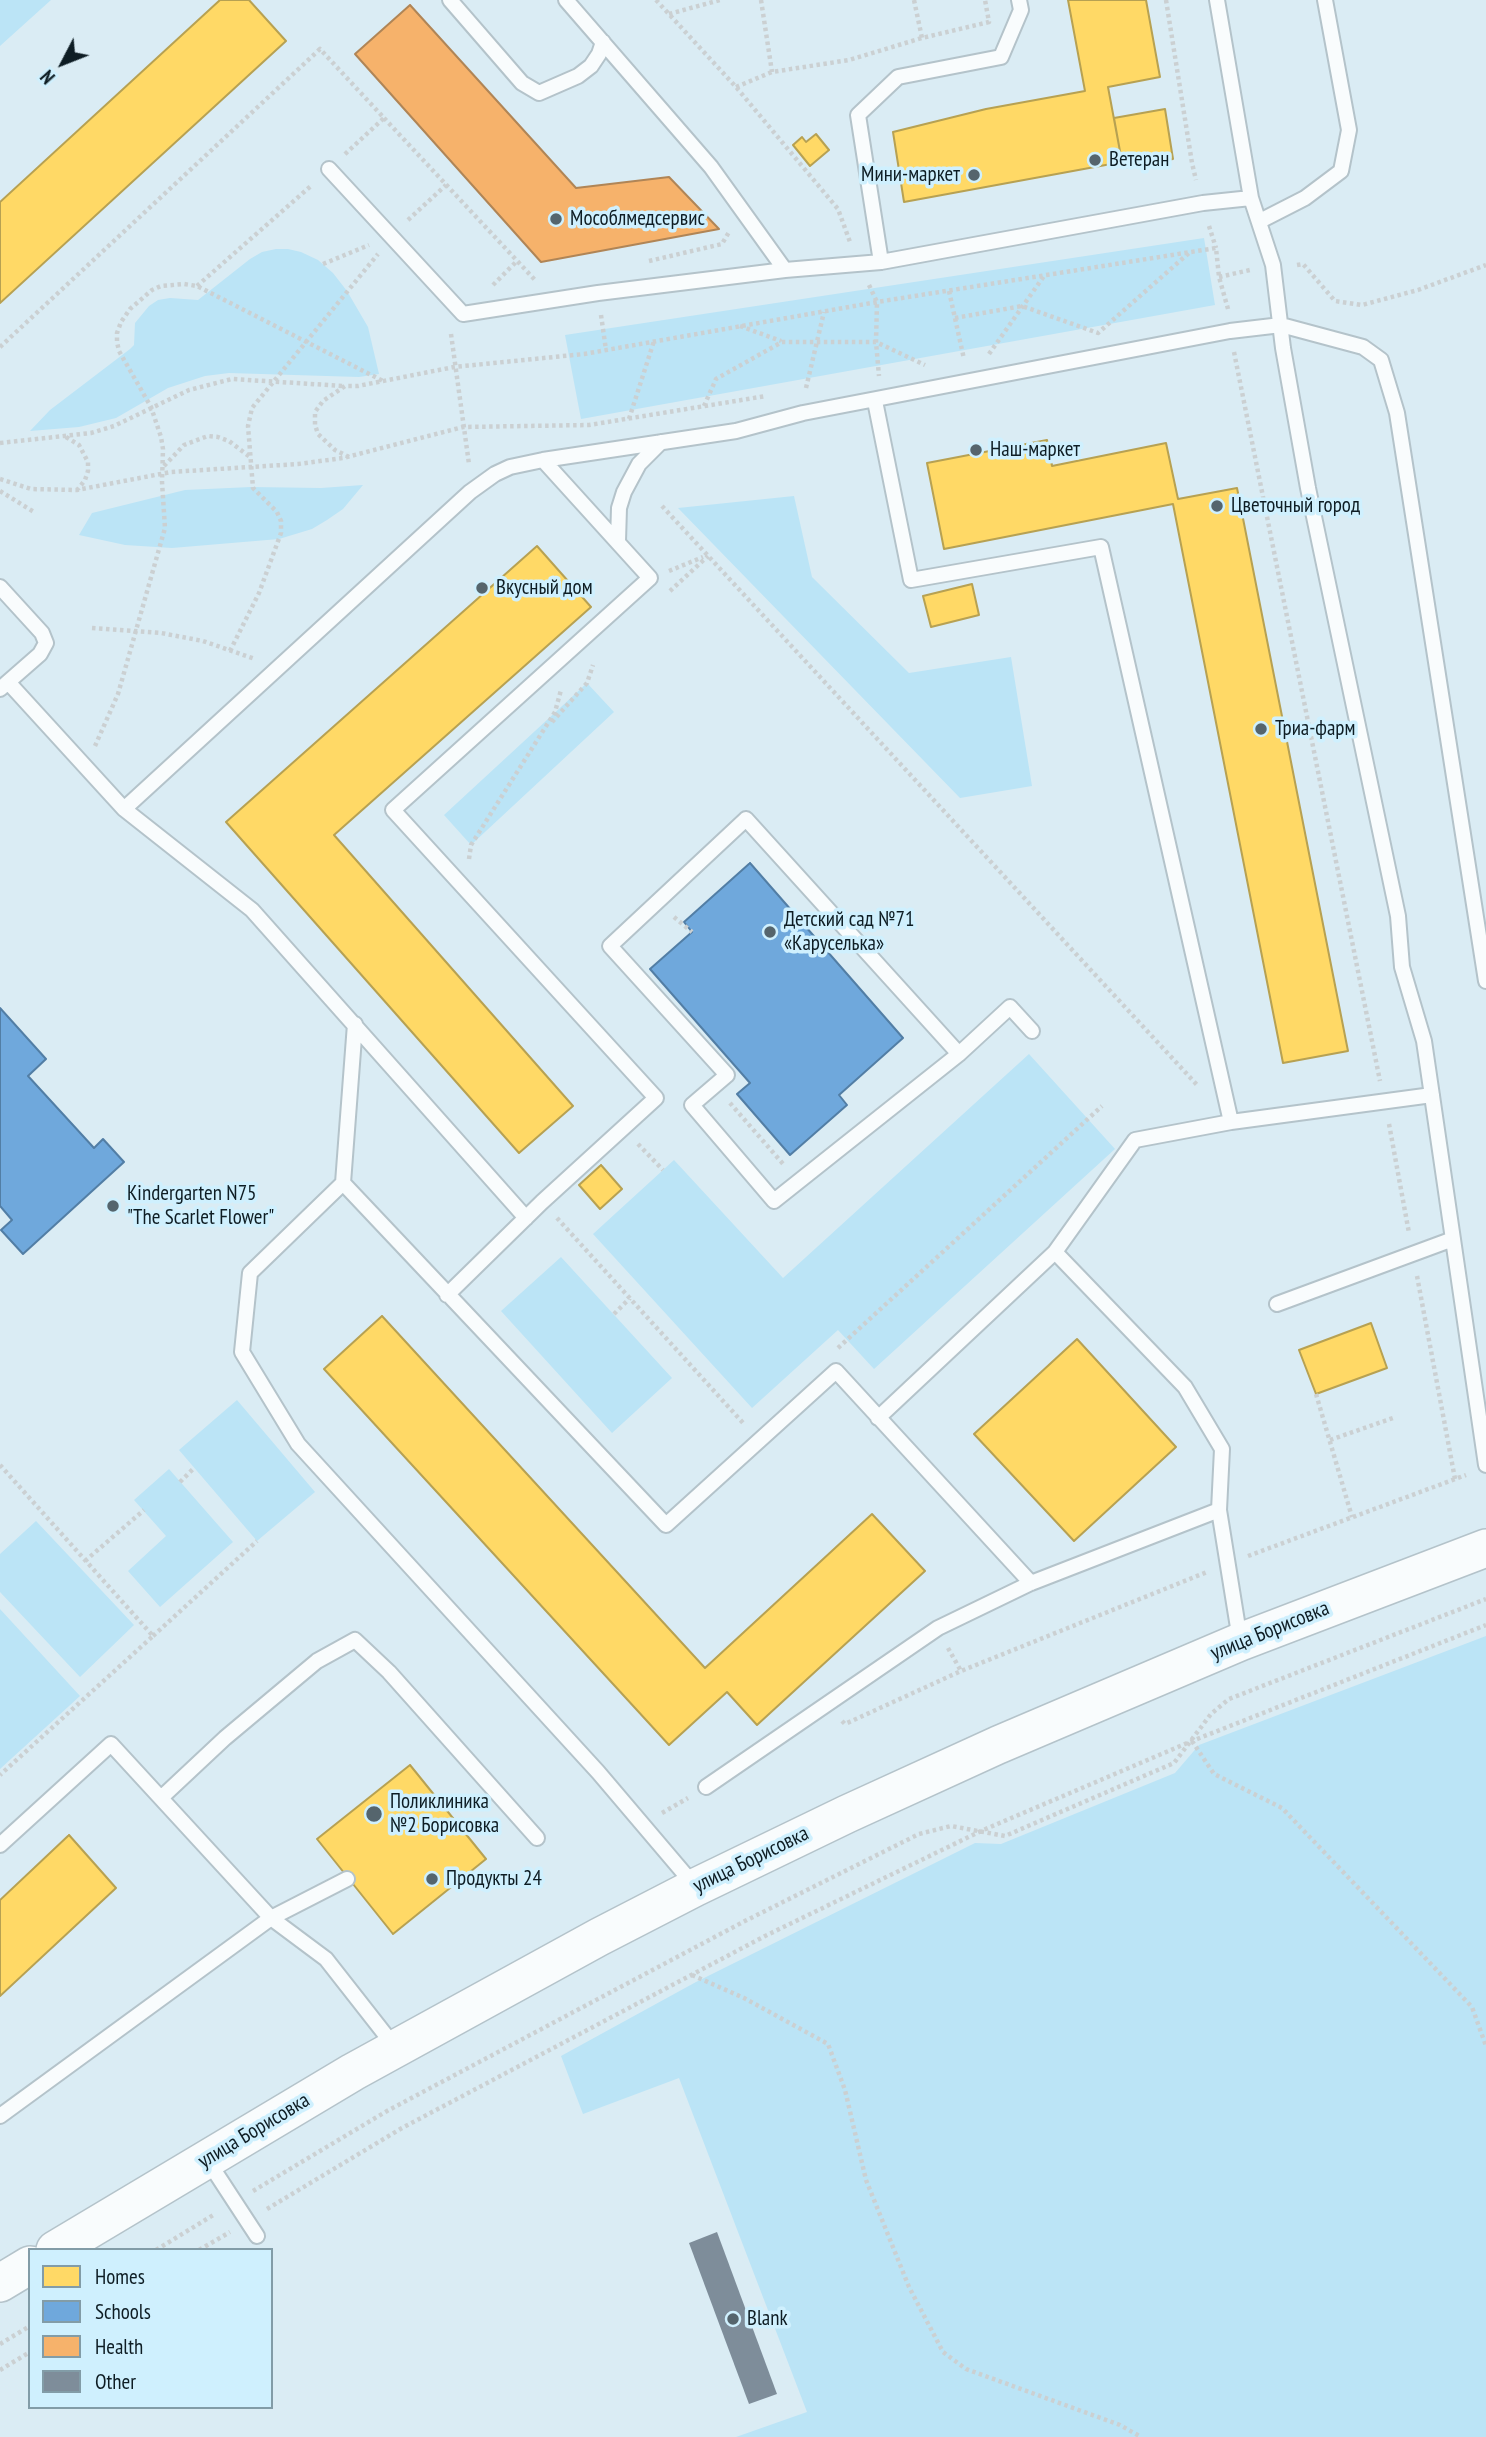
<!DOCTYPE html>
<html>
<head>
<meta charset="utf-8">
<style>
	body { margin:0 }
	#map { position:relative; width:1486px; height:2437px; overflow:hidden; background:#daecf4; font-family:"PT Sans Narrow",sans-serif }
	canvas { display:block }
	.legend { position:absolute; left:28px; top:2248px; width:245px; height:161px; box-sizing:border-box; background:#cff0fe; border:2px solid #829ca7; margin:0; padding:9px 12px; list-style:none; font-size:21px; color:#0e1d24 }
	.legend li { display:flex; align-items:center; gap:14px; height:35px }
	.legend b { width:35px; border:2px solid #829ca7 }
	.north { position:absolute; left:28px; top:28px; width:70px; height:70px; -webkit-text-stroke:5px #cff0fe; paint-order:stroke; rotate:228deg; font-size:19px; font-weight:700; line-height:28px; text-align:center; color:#0e1d24 }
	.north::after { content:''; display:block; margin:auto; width:24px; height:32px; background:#0e1d24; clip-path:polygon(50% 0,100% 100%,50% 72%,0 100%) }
</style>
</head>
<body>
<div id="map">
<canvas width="1486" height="2437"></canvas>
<ul class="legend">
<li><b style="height:19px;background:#ffd966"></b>Homes</li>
<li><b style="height:19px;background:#6fa8dc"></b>Schools</li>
<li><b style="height:19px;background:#f6b26b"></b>Health</li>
<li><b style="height:19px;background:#7e8d9a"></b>Other</li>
</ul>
<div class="north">N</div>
</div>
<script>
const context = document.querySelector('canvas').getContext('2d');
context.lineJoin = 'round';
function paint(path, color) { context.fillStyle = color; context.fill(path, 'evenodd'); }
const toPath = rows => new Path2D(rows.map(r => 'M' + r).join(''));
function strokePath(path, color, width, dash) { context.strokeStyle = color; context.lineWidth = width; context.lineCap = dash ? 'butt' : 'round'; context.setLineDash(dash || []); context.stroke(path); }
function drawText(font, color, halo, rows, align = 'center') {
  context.font = font + ' "PT Sans Narrow",sans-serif'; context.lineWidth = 7; context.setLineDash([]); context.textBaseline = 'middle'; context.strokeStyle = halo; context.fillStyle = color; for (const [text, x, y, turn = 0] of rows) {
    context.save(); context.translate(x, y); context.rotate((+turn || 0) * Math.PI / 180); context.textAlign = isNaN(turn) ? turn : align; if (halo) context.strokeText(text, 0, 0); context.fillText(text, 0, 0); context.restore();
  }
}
const green = toPath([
	[0,0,51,0,0,46],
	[1204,238,1215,305,581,419,565,335],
	[276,249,288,249,301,252,318,260,333,273,347,291,368,327,379,374,359,377,229,373,205,376,168,388,116,418,79,427,30,431,50,410,130,349,134,345,135,323,149,306,158,300,170,298,198,300,250,259,262,252],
	[363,485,343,509,327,520,312,529,279,539,172,548,125,545,79,535,92,513,185,490,251,487,321,488],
	[794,496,812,577,909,673,1011,657,1032,786,960,798,678,508],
	[587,683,614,712,471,845,444,815],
	[1029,1054,1115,1149,874,1369,838,1330,752,1408,593,1234,674,1160,783,1278],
	[561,1257,672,1378,612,1433,501,1311],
	[237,1400,315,1492,257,1541,179,1450],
	[169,1469,233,1542,160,1607,128,1571,166,1536,134,1500],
	[36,1521,134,1625,80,1677,0,1592,0,1554],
	[0,1609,80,1696,0,1769],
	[1486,1636,1486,2437,736,2437,807,2412,679,2078,583,2114,561,2056,696,1982,975,1843,1001,1844,1175,1773,1199,1745]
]);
const homes = toPath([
	[220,0,249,0,286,41,0,303,0,202,220,0],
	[1068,0,1146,0,1160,77,1108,87,1122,162,904,202,893,132,986,109,1085,91,1068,0],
	[1165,109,1173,159,1123,168,1114,118,1165,109],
	[816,134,829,150,810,166,793,145,802,137,806,142,816,134],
	[1047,440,1052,466,1166,443,1178,499,1237,488,1348,1051,1283,1063,1173,504,944,549,927,463,1047,440],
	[537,546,591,607,334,835,573,1106,519,1153,226,822,537,546],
	[972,584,979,615,931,627,923,596,972,584],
	[601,1165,622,1189,600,1209,579,1185,601,1165],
	[382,1316,705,1668,872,1514,925,1571,757,1725,727,1692,669,1745,324,1369,382,1316],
	[1371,1323,1387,1368,1316,1394,1299,1350,1371,1323],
	[1077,1339,1176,1447,1074,1541,974,1434,1077,1339],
	[410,1765,486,1859,393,1934,317,1839,410,1765],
	[69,1835,116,1888,0,1996,0,1900,69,1835]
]);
const schools = toPath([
	[750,863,903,1038,839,1095,847,1105,790,1155,737,1094,750,1083,650,969,692,932,684,922,750,863],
	[0,1008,46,1059,28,1076,94,1148,103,1139,124,1162,23,1254,1,1230,12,1220,0,1206,0,1008]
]);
const health = toPath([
	[410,5,576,188,669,177,719,229,541,262,355,54,410,5]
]);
const building = toPath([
	[717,2232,777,2394,749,2404,689,2243]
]);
const path = toPath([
	[656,0,736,87,838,209,850,242],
	[761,0,772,72],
	[914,0,922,38],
	[1166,0,1192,163,1196,180],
	[669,14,720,0],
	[736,87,772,72,849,60,922,38,989,22,985,0],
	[384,118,535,280],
	[408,220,446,185],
	[1209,226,1216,248],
	[649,261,722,244,729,232],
	[323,264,369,245],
	[1297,265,1303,264,1335,301,1362,305,1418,290,1486,265],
	[1219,277,1250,270],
	[493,285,517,261],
	[869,285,877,302,876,342,879,376],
	[197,286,312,185],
	[949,291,964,359],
	[601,315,606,350],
	[955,318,1022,306,1098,333,1190,252],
	[740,326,781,341],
	[451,334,469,464],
	[0,347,320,49,384,118,344,155],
	[1234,352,1380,1081],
	[989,354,1044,276],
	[806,388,824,312],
	[704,406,716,379,782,342,876,342,925,365],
	[629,419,654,341],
	[66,437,79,445,88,462,88,471,85,480,78,489],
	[0,443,91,433,114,426,189,390,232,379,344,386],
	[349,457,335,450,318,434,315,425,315,412,323,401,345,386,358,386,454,367,584,354,877,302,1216,248,1219,277,1228,309],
	[164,466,184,445,208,436,218,437,229,441,250,457],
	[0,479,31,489,77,490,171,472,298,464,343,458,463,427,589,425,766,396],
	[0,491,34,512],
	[662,506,1198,1086],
	[669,571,703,557],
	[670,591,708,556],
	[92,628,161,633,203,641,255,659],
	[230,651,259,593,281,533,281,521,277,512,253,488,248,426,252,408,378,254],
	[552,722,587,683,593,665],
	[95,746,118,694,165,528,162,482,163,449,161,437,151,407,119,351,117,342,117,333,121,322,130,309,152,290,161,286,184,284,197,286,383,381],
	[469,859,471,845,555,712,561,690],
	[674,917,692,932],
	[730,1103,784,1165],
	[1389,1124,1409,1233],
	[638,1144,663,1170],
	[557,1218,744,1424],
	[1417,1276,1455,1479],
	[614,1314,630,1298],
	[838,1348,1102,1106],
	[1316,1394,1352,1517],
	[1330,1440,1393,1418],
	[0,1465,153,1636,0,1775],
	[180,1482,194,1468],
	[1248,1556,1466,1475],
	[85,1561,144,1510],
	[153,1636,257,1541],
	[948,1648,961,1671],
	[842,1721,845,1724,961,1671,1207,1572],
	[1192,1741,1214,1774,1282,1808,1472,2007,1486,2046],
	[662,1813,688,1798],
	[692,1975,744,1998,828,2044,845,2090,866,2180,909,2287,943,2352,966,2369,1120,2425,1141,2437],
	[253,2191,387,2111,743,1922,919,1834,951,1826,1005,1836,1174,1763,1211,1714,1229,1699,1486,1599],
	[267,2209,402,2128,765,1936,981,1831,1192,1741,1486,1625],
	[156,2250,215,2214],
	[199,2250,230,2232],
	[0,2344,30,2326],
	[0,2370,30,2352]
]);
const lane = toPath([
	[450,0,522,83,539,93,578,76,591,66,599,54,603,42],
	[1217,0,1251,198,1273,265,1283,348,1308,488,1398,916,1402,967,1424,1041,1486,1465],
	[329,169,463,314,598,293,785,270,711,167,566,0],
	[1260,221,1305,198,1341,171,1349,130,1325,0],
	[881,262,858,115,898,77,1001,57,1021,10,1019,0],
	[785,270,881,262,1203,203,1251,198],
	[875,401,911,580,1101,547,1231,1122,1432,1095],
	[543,460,736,431,803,413,1230,331,1281,325,1363,347,1381,360,1397,413,1486,981],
	[618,541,619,508,624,492,639,464,661,442],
	[0,587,42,633,46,643,40,654,8,682],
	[0,689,8,682,124,809,252,910,526,1218],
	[124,809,470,492,495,474,510,467,543,460,650,578,393,810,656,1098,542,1202,447,1295],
	[355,1024,343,1183,250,1273,242,1352,298,1444,598,1772,694,1885],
	[959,1054,746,819,610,946,727,1075,692,1105,774,1201,959,1054,1010,1007,1032,1031],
	[343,1183,666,1525,836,1371,1031,1583],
	[1277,1304,1453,1239],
	[878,1418,1055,1252,1135,1140,1231,1122],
	[1219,1510,1240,1640],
	[706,1787,938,1628,1031,1583,1219,1510,1222,1449,1185,1387,1055,1252],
	[162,1797,225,1738,317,1661,355,1640,389,1672,537,1838],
	[0,1845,111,1744,271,1918,326,1959,395,2047],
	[0,2116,271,1918,347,1879],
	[208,2161,257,2236]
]);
const secondary = toPath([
	[55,2250,353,2072,599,1937,696,1887,847,1814,998,1745,1240,1642,1486,1548],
	[0,2283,30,2265]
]);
const markers = [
	[1095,160,7,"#55656d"],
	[974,175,7,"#55656d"],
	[556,219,7,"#55656d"],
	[976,450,7,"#55656d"],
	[1217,506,7,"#55656d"],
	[482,588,7,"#55656d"],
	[1261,729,7,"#55656d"],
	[770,932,7,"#55656d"],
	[113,1206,7,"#55656d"],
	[374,1814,9,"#55656d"],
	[432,1879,7,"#55656d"],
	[733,2319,7,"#55656d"]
];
const poiNames = [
	["Ветеран",1109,160],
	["Мини-маркет",960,175,"right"],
	["Мособлмедсервис",570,219],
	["Наш-маркет",990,450],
	["Цветочный город",1231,506],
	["Вкусный дом",496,588],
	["Триа-фарм",1275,729],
	["Детский сад №71",784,920],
	["«Каруселька»",784,944],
	["Kindergarten N75",127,1194],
	["\"The Scarlet Flower\"",127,1218],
	["Поликлиника",390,1802],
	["№2 Борисовка",390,1826],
	["Продукты 24",446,1879],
	["Blank",747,2319]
];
const streetNames = [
	["улица Борисовка",1270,1631,-22],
	["улица Борисовка",751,1860,-26],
	["улица Борисовка",254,2131,-31]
];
paint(green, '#bbe4f6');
paint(homes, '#ffd966');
strokePath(homes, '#b7a152', 2);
paint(schools, '#6fa8dc');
strokePath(schools, '#527ea5', 2);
paint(health, '#f6b26b');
strokePath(health, '#b08556', 2);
paint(building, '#7e8d9a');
strokePath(lane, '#b4c3ca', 18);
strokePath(secondary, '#b4c3ca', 40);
strokePath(path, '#cbd0d2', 4.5, [3.5, 3.5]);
strokePath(lane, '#f9fcfd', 14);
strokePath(secondary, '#f9fcfd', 37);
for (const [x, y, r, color] of markers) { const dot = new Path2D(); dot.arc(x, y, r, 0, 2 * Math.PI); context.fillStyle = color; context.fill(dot); strokePath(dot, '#cff0fe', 2.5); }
drawText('21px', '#0e1d24', '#cff0fe', poiNames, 'left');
drawText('21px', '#0e1d24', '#cff0fe', streetNames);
</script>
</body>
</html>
